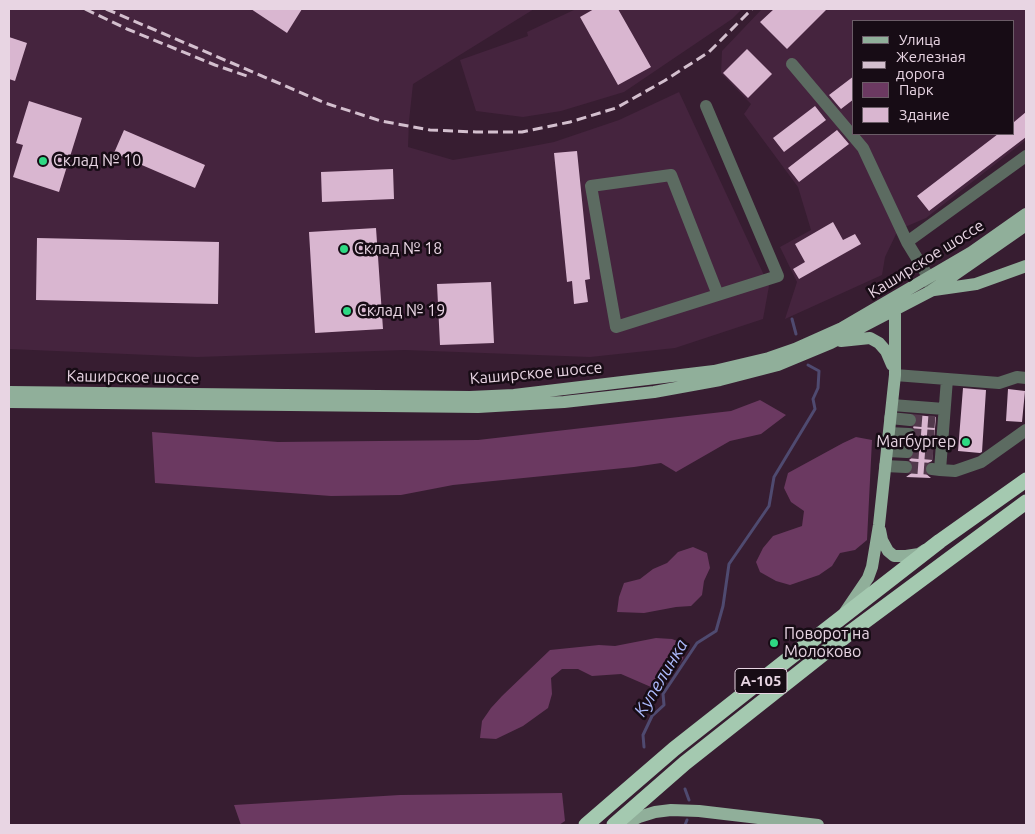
<!DOCTYPE html>
<html>
<head>
<meta charset="utf-8">
<style>
	body { margin:0 }
	#map { position:relative; width:1035px; height:834px; overflow:hidden; background:#371d31; font-family:Ubuntu,sans-serif }
	canvas { display:block }
	.frame { position:absolute; inset:0; border:10px solid #e8d5e3; pointer-events:none }
	.legend { position:absolute; left:852px; top:20px; width:162px; height:115px; box-sizing:border-box; background:#170c15; border:1px solid #6b5c67; margin:0; padding:6px 9px; list-style:none; font-size:15px; color:#e8d5e3 }
	.legend li { display:flex; align-items:center; gap:10px; height:25px }
	.legend b { width:25px; border:1px solid #6b5c67 }
</style>
</head>
<body>
<div id="map">
<canvas width="1035" height="834"></canvas>
<div class="frame"></div>
<ul class="legend">
<li><b style="height:6px;background:#90af9a"></b>Улица</li>
<li><b style="height:6px;background:#d3bfce"></b>Железная дорога</li>
<li><b style="height:14px;background:#6b3961"></b>Парк</li>
<li><b style="height:14px;background:#d9b6d0"></b>Здание</li>
</ul>
</div>
<script>
const context = document.querySelector('canvas').getContext('2d');
context.lineJoin = 'round';
function paint(path, color) { context.fillStyle = color; context.fill(path, 'evenodd'); }
const toPath = rows => new Path2D(rows.map(r => 'M' + r).join(''));
function strokePath(path, color, width, dash) { context.strokeStyle = color; context.lineWidth = width; context.lineCap = dash ? 'butt' : 'round'; context.setLineDash(dash || []); context.stroke(path); }
function drawText(font, color, halo, rows, align = 'center') {
  context.font = font + ' Ubuntu,sans-serif'; context.lineWidth = 5; context.setLineDash([]); context.textBaseline = 'middle'; context.strokeStyle = halo; context.fillStyle = color; for (const [text, x, y, turn = 0] of rows) {
    context.save(); context.translate(x, y); context.rotate((+turn || 0) * Math.PI / 180); context.textAlign = isNaN(turn) ? turn : align; if (halo) context.strokeText(text, 0, 0); context.fillText(text, 0, 0); context.restore();
  }
}
const built = toPath([
	[9,9,534,9,413,84,409,121,408,147,453,160,507,151,554,142,619,120,679,92,769,286,763,319,675,348,590,357,405,350,197,357,9,349],
	[576,9,742,9,732,19,624,92,561,111,523,117,476,111,460,60,528,36,527,32],
	[762,9,1026,9,1026,140,926,218,898,230,885,257,882,275,785,319,797,282,780,247,811,230,798,187,744,114,751,104,721,73,722,51],
	[854,21,1014,21,1014,134,854,134]
]);
const green = toPath([
	[760,400,786,415,761,434,730,441,676,472,661,463,634,467,453,485,401,495,331,496,155,483,152,432,278,442,478,440,731,411],
	[856,437,872,440,867,540,855,550,840,553,832,566,819,575,790,585,776,581,760,572,756,562,763,548,773,536,802,526,804,511,791,502,784,488,788,473,843,443],
	[693,547,707,553,710,568,704,581,702,595,691,606,676,607,644,613,617,612,619,597,624,583,640,579,653,569,667,563,678,552],
	[656,638,672,639,685,644,683,659,673,671,666,684,651,687,621,674,592,676,578,669,562,669,551,678,552,694,548,708,523,726,496,739,480,738,482,721,491,708,502,696,550,650,599,645,615,646],
	[562,793,565,821,559,825,241,825,234,805,400,795]
]);
const stream = toPath([
	[792,319,796,334],
	[644,747,643,735,652,716,664,705,663,694,697,643,716,631,723,606,729,564,769,506,774,477,815,409,813,399,818,388,819,371,808,365],
	[685,789,689,800],
	[685,825,687,820]
]);
const building = toPath([
	[251,9,302,9,287,33],
	[594,9,618,9,651,67,618,85,580,17],
	[774,9,827,9,787,49,760,22],
	[9,37,27,43,15,81,9,79],
	[747,49,772,74,748,98,723,73],
	[854,76,854,99,841,109,829,95],
	[29,101,82,118,59,192,13,177,23,145,16,143],
	[815,106,826,120,784,152,773,138],
	[1026,112,1026,137,929,211,917,196,998,134,1014,134,1014,122],
	[124,130,205,165,195,188,114,153],
	[837,130,849,144,799,182,788,168],
	[577,151,590,279,585,280,588,302,574,304,572,281,567,282,554,153],
	[393,169,394,199,322,202,321,172],
	[833,222,843,240,855,234,861,244,799,279,793,269,805,262,795,244],
	[376,228,383,329,315,333,309,232],
	[37,238,219,242,218,304,36,300],
	[491,282,494,343,440,345,437,284],
	[963,388,986,390,982,452,980,453,958,451],
	[1008,389,1025,391,1022,422,1006,421],
	[916,415,936,417,932,461,926,464,924,468,925,473,931,478,906,477,913,472,914,468,913,463,909,460,914,456,914,449,908,444,908,442,916,439,917,435,913,427,918,421]
]);
const minorTunnel = toPath([
	[910,420,935,422],
	[909,434,934,436],
	[907,452,933,454],
	[906,467,932,469]
]);
const minor = toPath([
	[792,64,863,148,907,242,929,278,931,288],
	[706,106,778,276,616,327,591,186,671,175,718,295],
	[907,242,1026,156],
	[895,375,947,379,940,470,932,469],
	[947,379,999,383,1017,377,1026,378],
	[892,405,944,409],
	[890,418,910,420],
	[889,433,909,434],
	[887,451,907,452],
	[885,466,906,467],
	[940,470,955,471,981,462,1026,430]
]);
const major = toPath([
	[934,290,976,284,1026,266],
	[841,341,870,338,879,343,886,351,892,365],
	[9,392,470,397,514,395,714,371,769,358,795,349,842,328,972,252,1026,214],
	[9,402,478,407,564,402,654,392,720,380,778,365,831,343,931,291,1026,225],
	[880,530,882,540,888,551,894,556,906,556,919,554,925,550],
	[845,612,868,578,872,567,879,525,895,375,895,309],
	[622,825,639,817,655,812,671,810,699,811,818,825]
]);
const highway = toPath([
	[586,825,674,749,787,660,940,541,1026,480],
	[614,825,685,763,852,631,1026,502]
]);
const rail = toPath([
	[85,9,127,29,215,65,247,76],
	[106,9,325,103,381,121,430,130,476,132,522,132,570,122,616,108,664,81,709,52,752,9]
]);
const markers = [
	[43,161,5,"#2ed883"],
	[344,249,5,"#2ed883"],
	[347,311,5,"#2ed883"],
	[966,442,5,"#2ed883"],
	[774,643,5,"#2ed883"]
];
const shields = [
	[761,681,52]
];
const shieldNames = [
	["А-105",761,681]
];
const poiNames = [
	["Склад № 10",53,161],
	["Склад № 18",354,249],
	["Склад № 19",357,311],
	["Магбургер",956,442,"right"],
	["Поворот на",784,634],
	["Молоково",784,652]
];
const streetNames = [
	["Каширское шоссе",926,259,-32],
	["Каширское шоссе",536,373,-5],
	["Каширское шоссе",133,377,1]
];
const waterNames = [
	["Купелинка",661,678,-59]
];
paint(built, '#45243e');
paint(green, '#6b3961');
strokePath(stream, '#4f4a70', 3);
paint(building, '#d9b6d0');
strokePath(minorTunnel, '#52394c', 12, [12, 6]);
strokePath(minor, '#5c6b61', 12);
strokePath(major, '#90af9a', 12);
strokePath(highway, '#a4c9b0', 15);
strokePath(rail, '#d3bfce', 3, [10, 5]);
for (const [x, y, r, color] of markers) { const dot = new Path2D(); dot.arc(x, y, r, 0, 2 * Math.PI); context.fillStyle = color; context.fill(dot); strokePath(dot, '#170c15', 2); }
for (const [x, y, w] of shields) { const box = new Path2D(); box.roundRect(x - w / 2, y - 12.5, w, 25, 4); context.fillStyle = '#170c15'; context.fill(box); strokePath(box, '#e8d5e3', 1); }
drawText('bold 15px', '#e8d5e3', null, shieldNames);
drawText('16px', '#e8d5e3', '#170c15', poiNames, 'left');
drawText('16px', '#e8d5e3', '#170c15', streetNames);
drawText('italic 18px', '#acbafd', '#170c15', waterNames);
</script>
</body>
</html>
